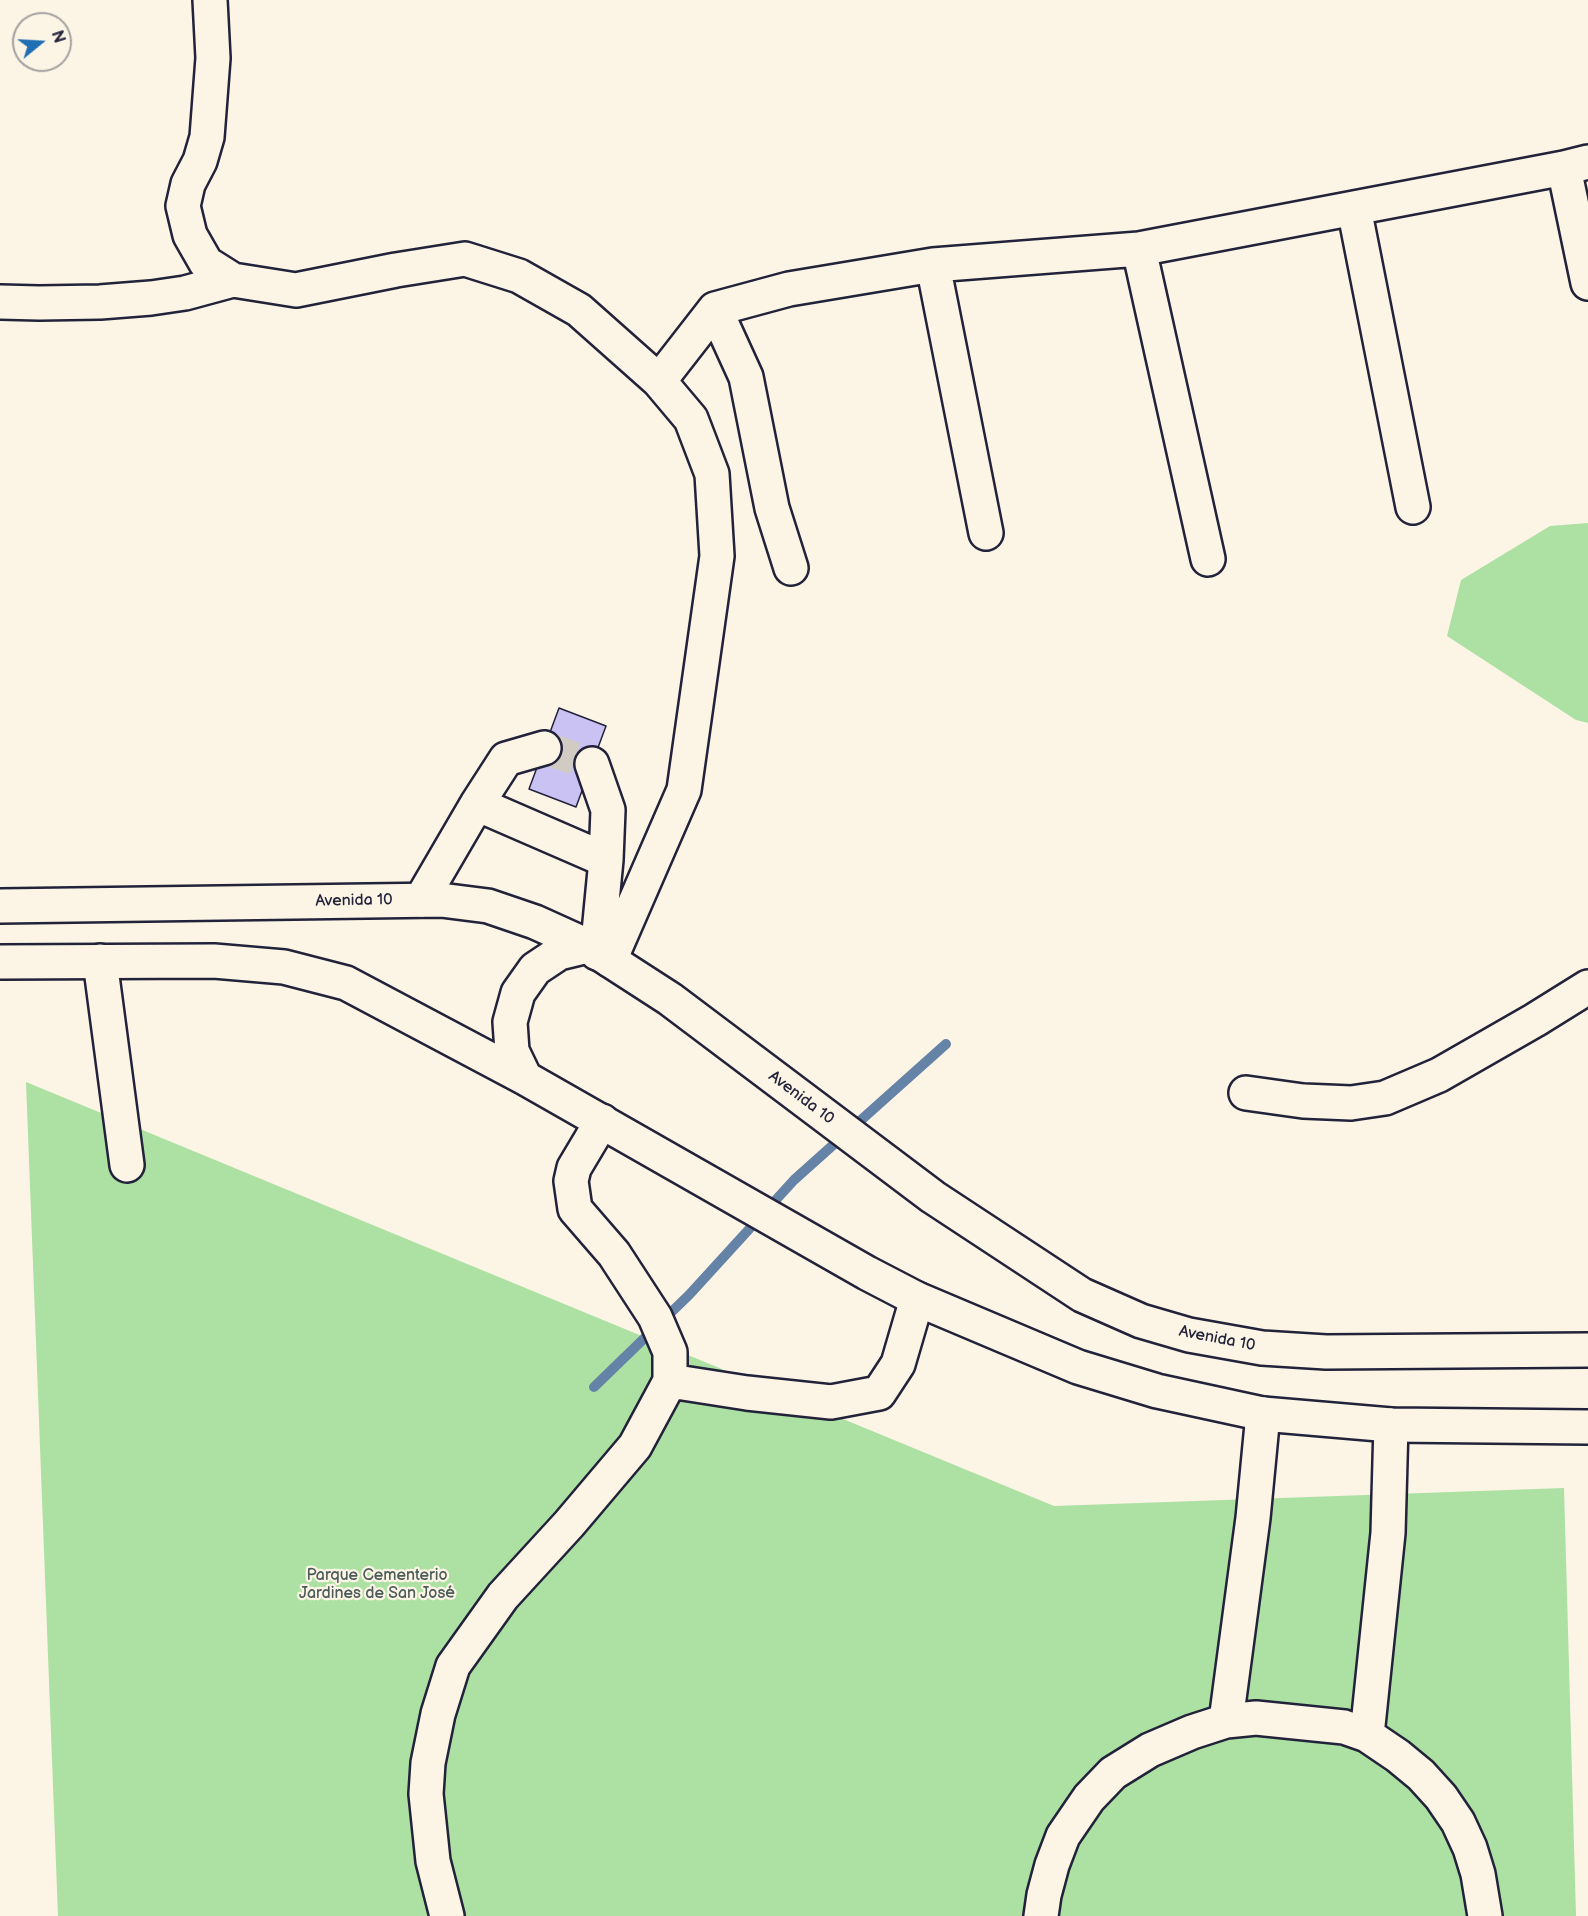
<!DOCTYPE html>
<html>
<head>
<meta charset="utf-8">
<style>
	body { margin:0 }
	#map { position:relative; width:1588px; height:1916px; overflow:hidden; background:#fcf5e5; font-family:"Balsamiq Sans",sans-serif }
	canvas { display:block }
	.north { position:absolute; left:12px; top:12px; width:60px; height:60px; box-sizing:border-box; background:#fcf5e5; border:2px solid #a5a1a1; border-radius:50%; rotate:72deg; font-size:16px; font-weight:700; line-height:24px; text-align:center; color:#22223b }
	.north::after { content:''; display:block; margin:auto; width:21px; height:27px; background:#1f6fb2; clip-path:polygon(50% 0,100% 100%,50% 72%,0 100%) }
</style>
</head>
<body>
<div id="map">
<canvas width="1588" height="1916"></canvas>
<div class="north">N</div>
</div>
<script>
const context = document.querySelector('canvas').getContext('2d');
context.lineJoin = 'round';
function paint(path, color) { context.fillStyle = color; context.fill(path, 'evenodd'); }
const toPath = rows => new Path2D(rows.map(r => 'M' + r).join(''));
function strokePath(path, color, width, dash) { context.strokeStyle = color; context.lineWidth = width; context.lineCap = dash ? 'butt' : 'round'; context.setLineDash(dash || []); context.stroke(path); }
function drawText(font, color, halo, rows, align = 'center') {
  context.font = font + ' "Balsamiq Sans",sans-serif'; context.lineWidth = 4.5; context.setLineDash([]); context.textBaseline = 'middle'; context.strokeStyle = halo; context.fillStyle = color; for (const [text, x, y, turn = 0] of rows) {
    context.save(); context.translate(x, y); context.rotate((+turn || 0) * Math.PI / 180); context.textAlign = isNaN(turn) ? turn : align; if (halo) context.strokeText(text, 0, 0); context.fillText(text, 0, 0); context.restore();
  }
}
const green = toPath([
	[1588,523,1588,723,1576,720,1447,636,1461,580,1550,526],
	[26,1082,1054,1506,1564,1488,1576,1916,58,1916]
]);
const stream = toPath([
	[594,1387,689,1295,794,1180,946,1044]
]);
const building = toPath([
	[559,708,606,726,576,807,529,789,559,708]
]);
const minorTunnel = toPath([
	[544,748,592,764]
]);
const minor = toPath([
	[210,0,213,58,207,137,200,161,188,184,183,206,190,235,206,263,233,280,296,290,396,270,465,259,519,276,579,310,659,381,691,419,712,474,717,556,684,790,610,960],
	[1564,168,1588,283],
	[1354,208,1413,507],
	[1139,249,1208,559],
	[933,265,986,533],
	[0,302,39,303,100,302,151,298,185,293,233,280],
	[715,309,746,377,772,508,791,568],
	[659,381,715,309,789,289,933,265,1139,249,1564,168,1588,162],
	[592,764,608,810,606,860,597,953],
	[477,804,606,860],
	[421,900,477,804,506,759,544,748],
	[100,961,127,1165],
	[1246,1093,1303,1101,1351,1103,1385,1098,1439,1075,1535,1020,1588,987],
	[670,1381,747,1393,831,1402,879,1393,898,1364,917,1299],
	[1226,1721,1253,1518,1263,1414],
	[1367,1735,1388,1533,1391,1425],
	[447,1916,433,1861,426,1794,428,1763,438,1714,453,1666,503,1596,569,1524,635,1446,670,1381,670,1352,655,1317,614,1254,575,1209,571,1181,574,1168,602,1121],
	[1041,1916,1044,1895,1052,1865,1063,1836,1089,1798,1113,1773,1150,1750,1192,1732,1226,1721,1256,1718,1344,1727,1367,1735,1398,1756,1421,1775,1441,1797,1458,1822,1470,1848,1478,1874,1485,1916]
]);
const major = toPath([
	[0,906,441,900,488,906,535,922,588,946,670,999,933,1197,1082,1295,1141,1321,1189,1335,1262,1348,1326,1352,1588,1350],
	[0,962,214,961,284,967,346,983,525,1078,867,1273,917,1299,1078,1367,1157,1391,1263,1414,1391,1425,1588,1427],
	[525,1078,512,1051,510,1022,518,993,535,969,559,953,588,946]
]);
const streetNames = [
	["Avenida 10",354,901,-1],
	["Avenida 10",801,1098,37],
	["Avenida 10",1217,1339,11]
];
const parkNames = [
	["Parque Cementerio",377,1576],
	["Jardines de San José",377,1594]
];
paint(green, '#ace1a3');
strokePath(stream, '#6583a6', 10);
paint(building, '#cbc2f4');
strokePath(building, '#22223b', 1.5);
strokePath(minorTunnel, '#d0cbc3', 33, [33, 16]);
strokePath(minor, '#22223b', 38);
strokePath(major, '#22223b', 38);
strokePath(minor, '#fcf5e5', 33);
strokePath(major, '#fcf5e5', 33);
drawText('16px', '#22223b', '#fcf5e5', streetNames);
drawText('16px', '#4b5b5a', '#fcf5e5', parkNames);
</script>
</body>
</html>
